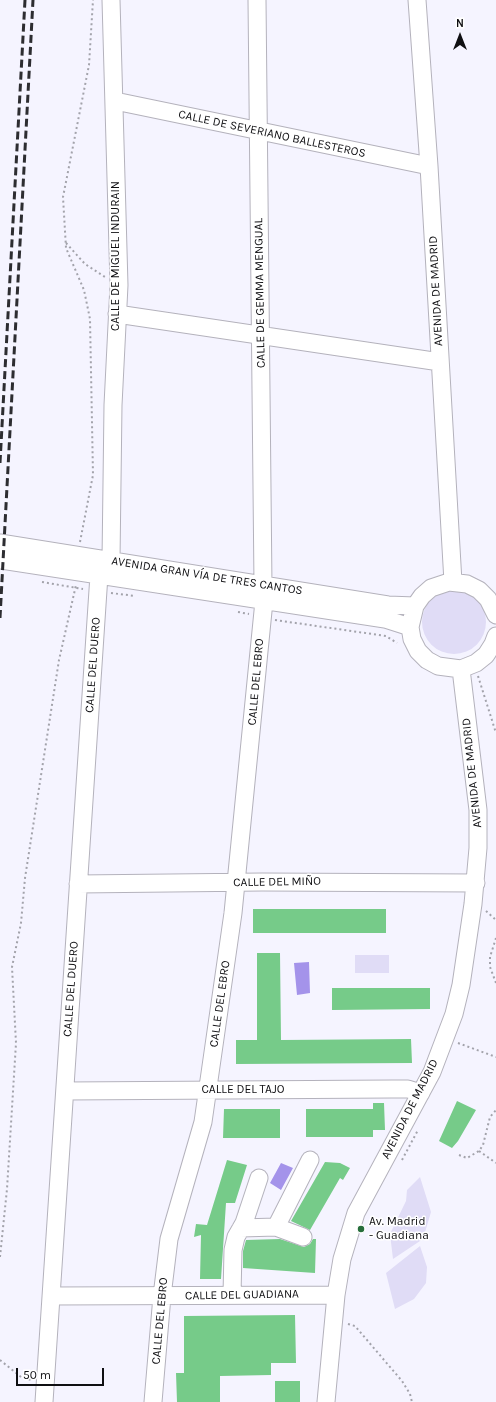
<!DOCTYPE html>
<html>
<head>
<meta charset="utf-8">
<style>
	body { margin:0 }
	#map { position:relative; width:496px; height:1402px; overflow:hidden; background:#f5f4ff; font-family:Karla,sans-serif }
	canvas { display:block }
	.north { position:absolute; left:440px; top:16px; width:40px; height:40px; -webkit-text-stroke:3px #fff; paint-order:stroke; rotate:0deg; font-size:11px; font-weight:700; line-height:16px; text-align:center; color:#0f0f12 }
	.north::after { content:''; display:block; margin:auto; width:14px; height:18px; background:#0f0f12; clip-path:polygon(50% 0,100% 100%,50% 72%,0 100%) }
	.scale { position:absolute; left:16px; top:1368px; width:88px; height:18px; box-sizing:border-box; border:2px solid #0f0f12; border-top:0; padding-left:5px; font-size:12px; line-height:14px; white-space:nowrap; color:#0f0f12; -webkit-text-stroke:3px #fff; paint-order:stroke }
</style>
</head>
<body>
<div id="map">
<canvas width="496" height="1402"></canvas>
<div class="north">N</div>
<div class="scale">50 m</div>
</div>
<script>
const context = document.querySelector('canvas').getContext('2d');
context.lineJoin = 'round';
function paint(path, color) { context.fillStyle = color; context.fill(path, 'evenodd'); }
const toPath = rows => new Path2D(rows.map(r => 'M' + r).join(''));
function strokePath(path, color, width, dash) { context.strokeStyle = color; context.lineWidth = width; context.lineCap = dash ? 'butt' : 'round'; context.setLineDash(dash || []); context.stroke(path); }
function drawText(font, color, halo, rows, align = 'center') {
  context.font = font + ' Karla,sans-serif'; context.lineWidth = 3; context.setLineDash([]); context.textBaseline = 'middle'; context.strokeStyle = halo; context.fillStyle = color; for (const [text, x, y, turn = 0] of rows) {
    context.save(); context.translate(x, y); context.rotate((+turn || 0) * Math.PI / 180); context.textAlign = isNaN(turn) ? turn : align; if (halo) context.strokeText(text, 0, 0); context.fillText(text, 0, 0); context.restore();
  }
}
const green = toPath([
	'422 622a32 32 0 1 1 64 0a32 32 0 1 1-64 0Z',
	[355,955,389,955,389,973,355,973],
	[420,1177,431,1212,423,1239,393,1259,390,1234,406,1201,407,1190],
	[420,1246,427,1267,426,1283,414,1299,395,1309,386,1273]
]);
const water = toPath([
	[309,962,310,993,297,995,294,963],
	[281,1163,293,1168,281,1190,270,1183]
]);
const building = toPath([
	[253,909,386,909,386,933,253,933],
	[257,953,280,953,281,1040,411,1039,412,1063,236,1064,236,1040,257,1040],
	[332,988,430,988,430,1009,332,1010],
	[457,1101,476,1110,458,1141,452,1148,439,1141],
	[373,1103,384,1103,385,1130,373,1130,373,1137,306,1137,306,1109,373,1109],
	[224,1109,280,1109,280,1138,223,1138],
	[227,1160,247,1165,235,1203,226,1203,221,1279,200,1279,201,1235,194,1237,196,1224,207,1225],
	[325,1162,340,1163,350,1168,343,1180,340,1178,310,1230,291,1221],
	[280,1239,304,1247,310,1244,313,1239,316,1239,315,1273,243,1268,243,1251,246,1240],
	[295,1315,296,1363,271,1363,271,1375,220,1376,220,1402,177,1402,176,1373,184,1373,184,1316],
	[275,1381,300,1381,300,1402,275,1402]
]);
const path = toPath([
	[66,243,85,264,105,277],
	[80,542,93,475,90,319,84,290,66,248,63,197,89,65,93,0],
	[42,582,83,589],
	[111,593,135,596],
	[238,612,249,614],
	[275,620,386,636,397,643],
	[478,676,496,733],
	[486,911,496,920],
	[496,938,490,957,490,967,496,983],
	[458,1043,496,1057],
	[479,1151,496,1163],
	[459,1155,467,1158,479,1151,483,1145,490,1117,496,1110],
	[402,1160,418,1130],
	[0,1257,7,1189,16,1043,12,967,21,923,25,878,59,660,76,585],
	[348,1324,355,1326,402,1381,410,1394,412,1402],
	[0,1360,21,1377,31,1380]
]);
const minor = toPath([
	[111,0,119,285,113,405,111,560],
	[257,0,263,585],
	[417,0,429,166,453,582],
	[115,101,429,166],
	[117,314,440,362],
	[0,543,388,605,415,606],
	[0,560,385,619,410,627],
	[496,615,488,599,479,590,467,584,449,582,431,588,422,596,415,606,410,627,412,639,418,651,427,660,438,666,461,669,476,663,486,655,493,644,496,636],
	[78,884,262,882,476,883],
	[65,1091,392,1089,408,1089,421,1093],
	[276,1227,310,1160],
	[241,1228,276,1227,303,1237],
	[232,1295,233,1250,236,1237,244,1223,259,1178],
	[51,1296,336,1295],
	[44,1402,99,575],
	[153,1402,162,1296,169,1239,203,1122,233,913,264,601],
	[326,1402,336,1295,342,1259,356,1213,432,1072,454,1014,461,985,473,904,478,848,478,810,461,669]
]);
const rail = toPath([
	[0,463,25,0],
	[0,618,33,0]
]);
const markers = [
	[361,1229,4,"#266d3a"]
];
const streetNames = [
	["CALLE DE SEVERIANO BALLESTEROS",272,134,12],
	["CALLE DE MIGUEL INDURAIN",116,256,-90],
	["AVENIDA DE MADRID",436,291,-93],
	["CALLE DE GEMMA MENGUAL",260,293,-91],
	["AVENIDA GRAN VÍA DE TRES CANTOS",207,576,9],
	["CALLE DEL DUERO",93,665,-86],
	["CALLE DEL EBRO",256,682,-85],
	["AVENIDA DE MADRID",472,773,-96],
	["CALLE DEL MIÑO",277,882,-1],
	["CALLE DEL DUERO",71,989,-86],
	["CALLE DEL EBRO",220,1004,-82],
	["CALLE DEL TAJO",243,1090],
	["AVENIDA DE MADRID",410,1109,-63],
	["CALLE DEL GUADIANA",242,1295,-1],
	["CALLE DEL EBRO",160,1321,-85]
];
const poiNames = [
	["Av. Madrid",369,1222],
	["- Guadiana",369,1236]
];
paint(green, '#e0dcf6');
paint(water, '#a493ea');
paint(building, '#76cb89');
strokePath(minor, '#b4b2bc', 19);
strokePath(path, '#a3a3ab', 2, [2, 3]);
strokePath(minor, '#fff', 17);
strokePath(rail, '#2d2d31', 3, [8, 4]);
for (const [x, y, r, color] of markers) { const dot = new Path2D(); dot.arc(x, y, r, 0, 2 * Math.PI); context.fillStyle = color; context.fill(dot); strokePath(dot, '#fff', 1.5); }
drawText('12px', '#0f0f12', '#fff', streetNames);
drawText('12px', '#0f0f12', '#fff', poiNames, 'left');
</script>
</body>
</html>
